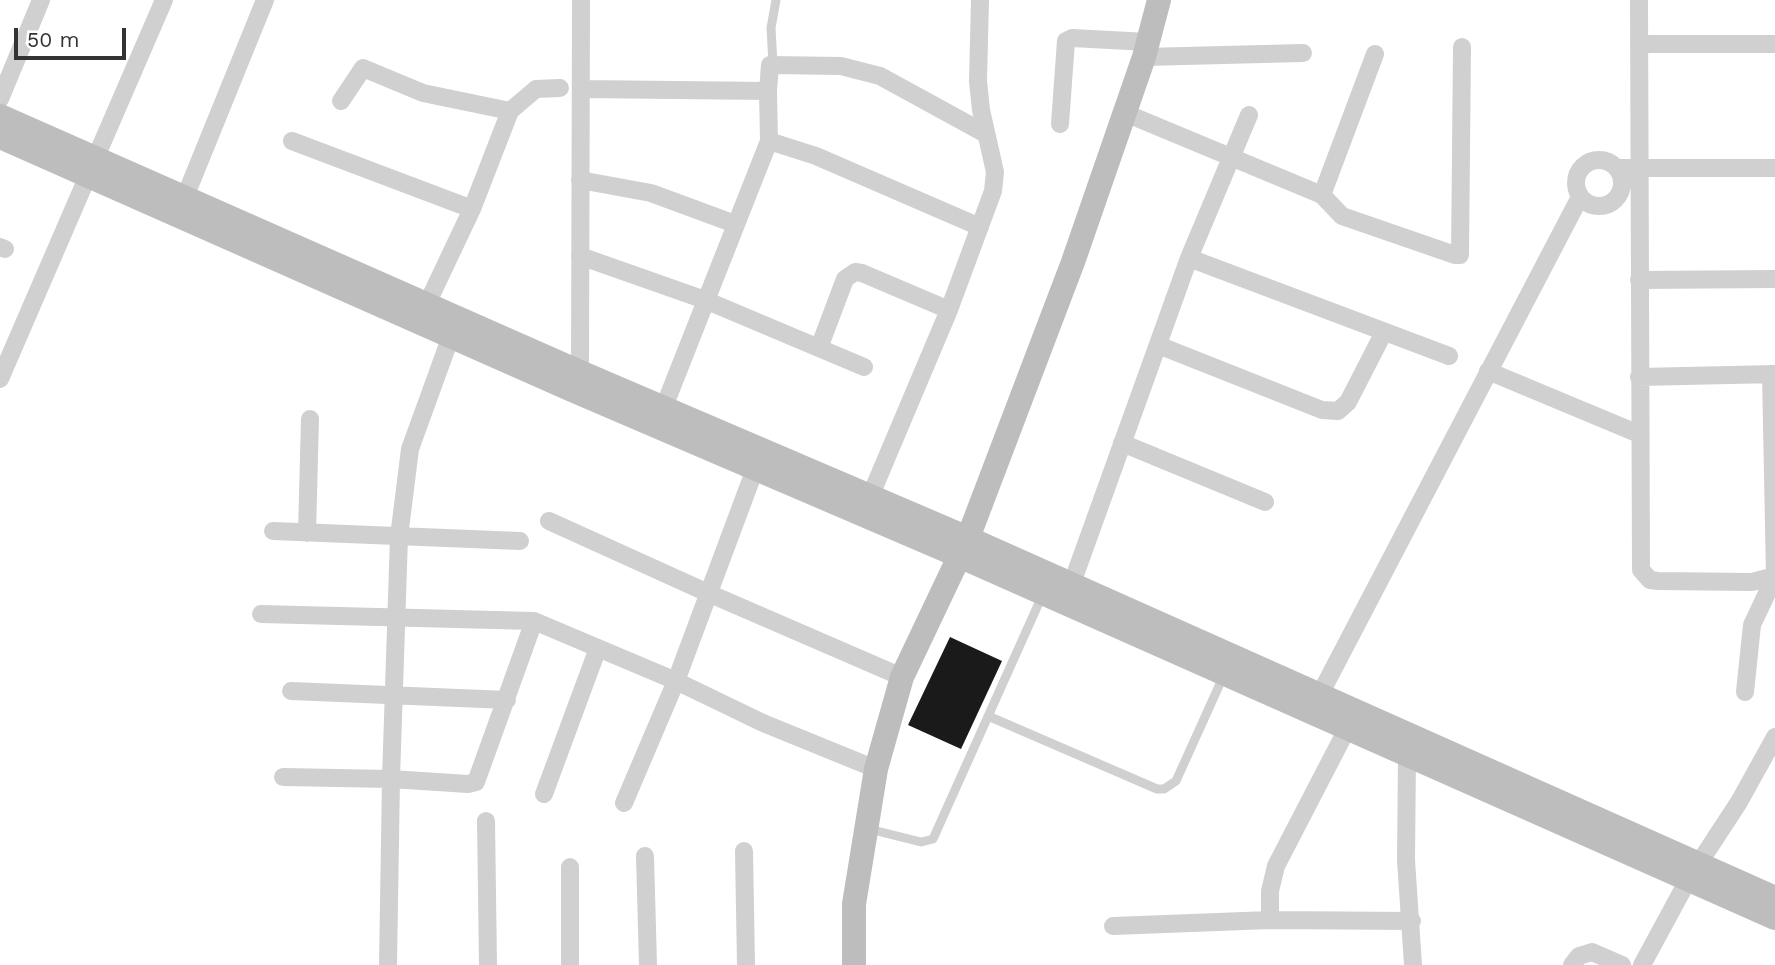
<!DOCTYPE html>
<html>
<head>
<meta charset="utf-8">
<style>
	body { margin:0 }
	#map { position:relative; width:1775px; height:965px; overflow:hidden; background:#fff; font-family:"Work Sans",sans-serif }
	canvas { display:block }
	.scale { position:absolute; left:14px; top:28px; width:112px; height:32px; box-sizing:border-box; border:4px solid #333; border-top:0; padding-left:9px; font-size:21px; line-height:24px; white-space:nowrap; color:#333; -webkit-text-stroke:5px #fff; paint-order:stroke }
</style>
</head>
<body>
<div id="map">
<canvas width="1775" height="965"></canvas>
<div class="scale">50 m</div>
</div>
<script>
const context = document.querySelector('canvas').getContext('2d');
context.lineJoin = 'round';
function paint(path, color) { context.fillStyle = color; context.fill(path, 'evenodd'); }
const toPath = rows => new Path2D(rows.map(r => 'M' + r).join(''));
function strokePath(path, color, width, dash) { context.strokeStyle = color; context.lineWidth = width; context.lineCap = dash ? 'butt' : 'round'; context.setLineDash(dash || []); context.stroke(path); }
const building = toPath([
	[950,637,1002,661,961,749,908,725]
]);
const lane = toPath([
	[773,64,771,28,776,0],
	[988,716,1157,789,1164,789,1176,781,1223,677],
	[869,829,921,842,933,839,1042,596]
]);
const street = toPath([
	[1639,0,1641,570,1650,580,1658,581,1752,582,1775,576],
	[1639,44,1775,44],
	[1144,57,1303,53],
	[581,89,768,91],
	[0,99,41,0],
	[341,101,363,68,423,93,510,111],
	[1125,113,1322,195,1342,216,1455,255,1460,255,1462,47],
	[1060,124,1066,41,1072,38,1148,42],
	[292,141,472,209],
	[769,141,816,156,980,227],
	'1576 183a23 23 0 1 1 46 0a23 23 0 1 1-46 0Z',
	[1617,168,1775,168],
	[580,180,651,193,735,224],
	[1322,195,1375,54],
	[185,197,265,0],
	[0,247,5,249],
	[580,256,705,300,864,367],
	[1189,258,1449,356],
	[1639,280,1775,279],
	[427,304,472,209,510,111,536,89,560,88],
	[1158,345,1322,410,1338,411,1348,402,1384,332],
	[819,348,845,279,855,272,862,273,949,310],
	[1488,371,1639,434],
	[580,372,581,0],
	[1639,377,1775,374],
	[0,379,164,0],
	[664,407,769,141,768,91,770,65,841,66,880,76,986,134],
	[1122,443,1265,502],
	[870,497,949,310,993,191,995,172,981,110,978,81,980,0],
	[549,521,708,593,902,677],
	[273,531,520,541],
	[307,533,310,419],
	[1071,586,1189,258,1249,115],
	[261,614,534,621,676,681,763,723,876,769],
	[291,691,507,700],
	[1745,692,1752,625,1775,576,1771,374],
	[1315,704,1580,197],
	[1407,756,1406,860,1413,965],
	[283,777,391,779,468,784,476,782,534,621],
	[544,794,598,648],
	[624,803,676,681,755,469],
	[486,821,488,965],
	[744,851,746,965],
	[645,856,648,965],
	[570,867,570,965],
	[1270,920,1270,891,1276,866,1347,729],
	[1113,926,1270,920,1412,921],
	[388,965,391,779,399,537,410,449,451,336],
	[1572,965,1579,956,1592,952,1622,965],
	[1642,965,1688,880,1739,802,1775,737]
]);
const secondary = toPath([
	[0,116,580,372,968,538,1775,898],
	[0,137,572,390,959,556,1775,918],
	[854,965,854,904,876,769,902,677,968,538,1073,262,1144,57,1159,0]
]);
paint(building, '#1a1a1a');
strokePath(lane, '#d0d0d0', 9);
strokePath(street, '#d0d0d0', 18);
strokePath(secondary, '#bdbdbd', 24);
</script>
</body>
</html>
